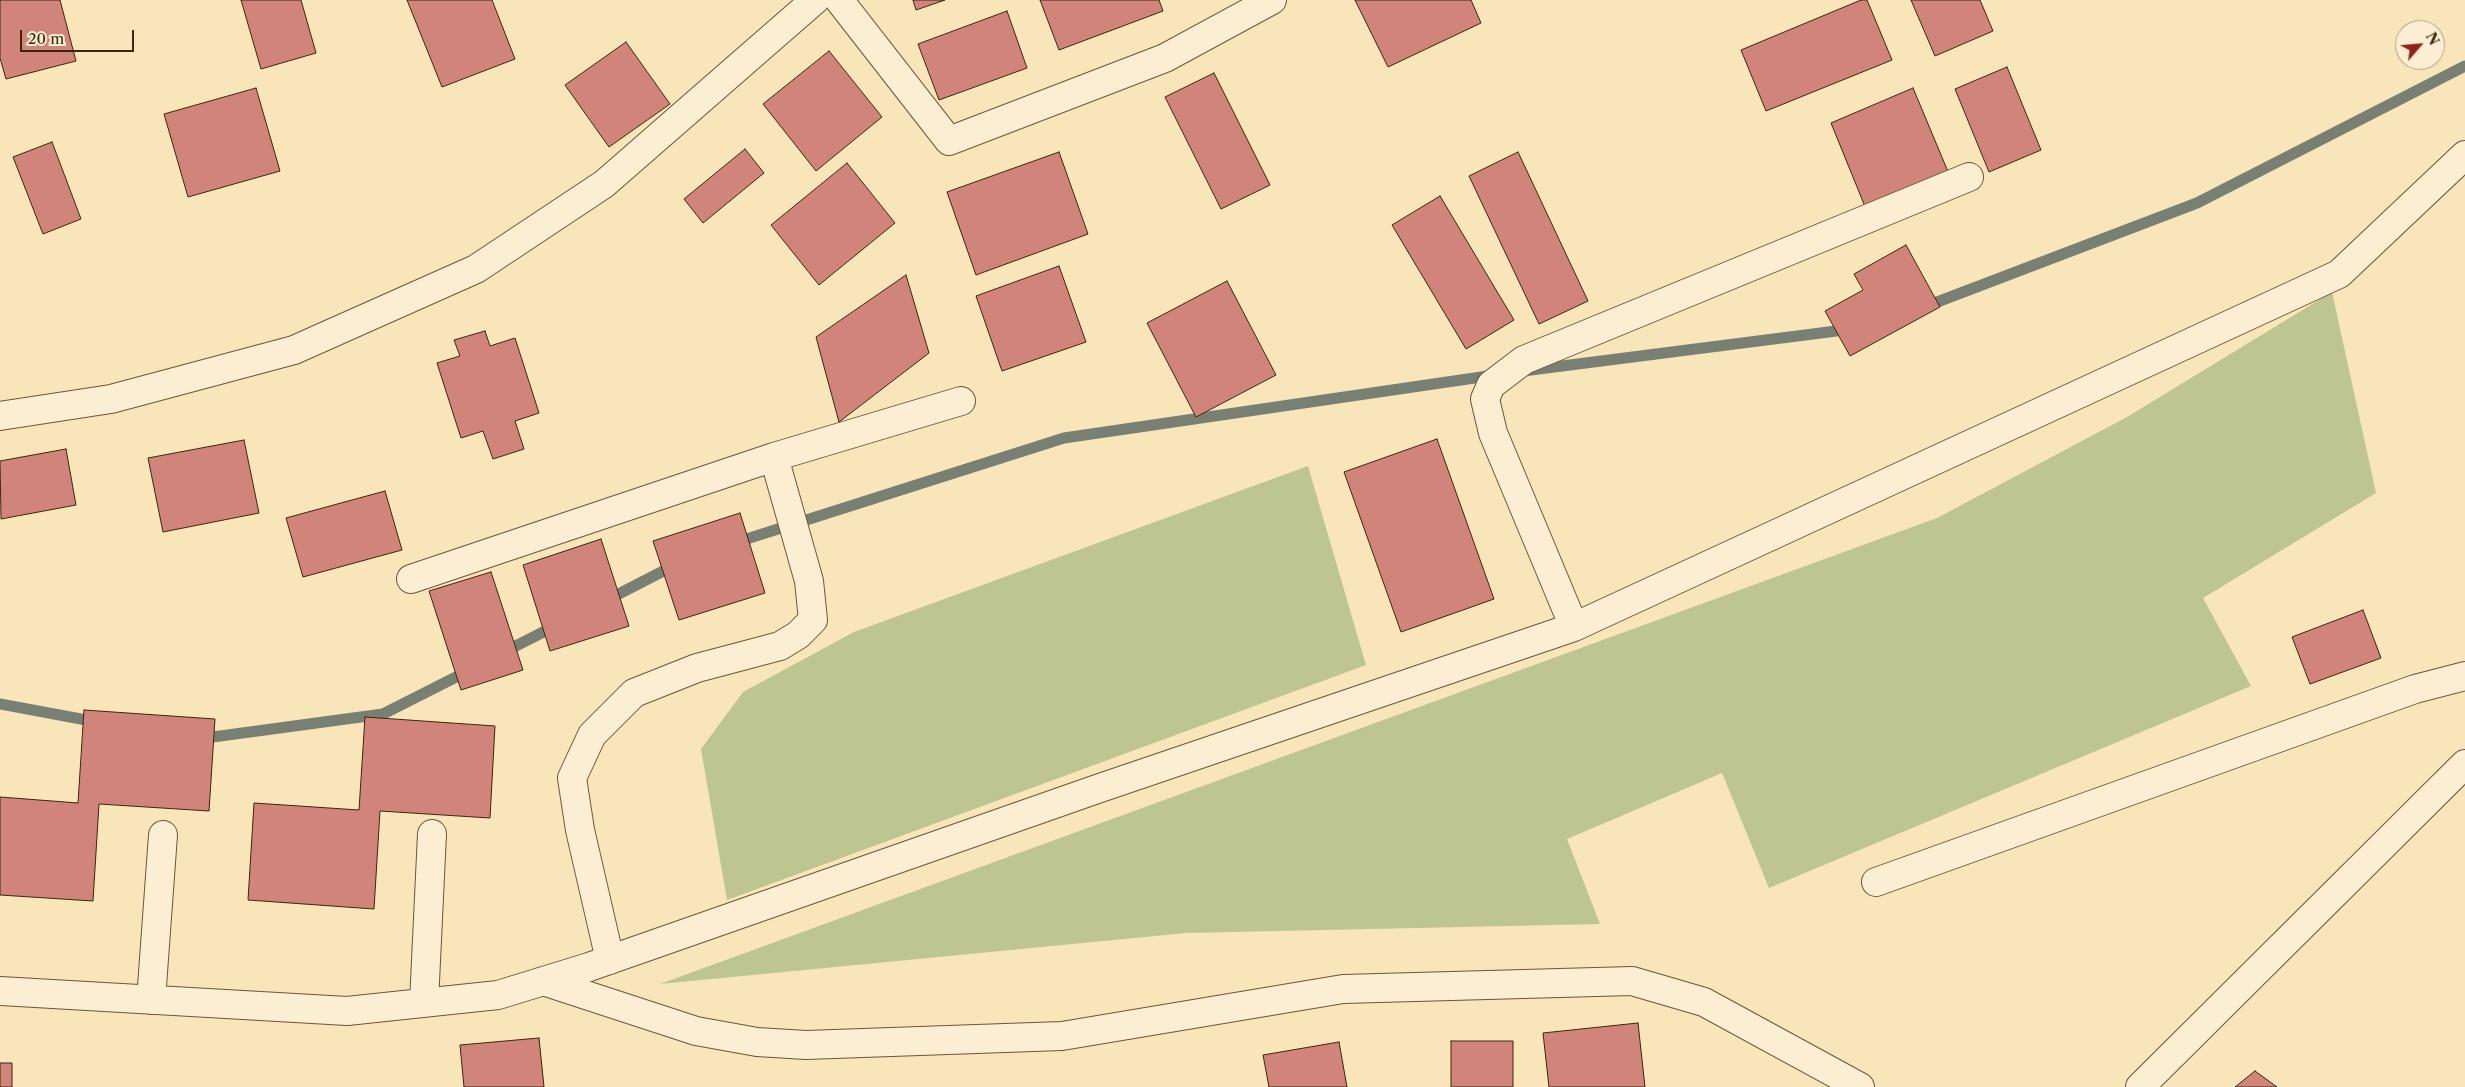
<!DOCTYPE html>
<html>
<head>
<meta charset="utf-8">
<style>
	body { margin:0 }
	#map { position:relative; width:2465px; height:1087px; overflow:hidden; background:#f9e5ba; font-family:"Libre Caslon Text",serif }
	canvas { display:block }
	.north { position:absolute; left:2395px; top:20px; width:50px; height:50px; box-sizing:border-box; background:#fbeed2; border:1px solid #af9e83; border-radius:50%; rotate:63deg; font-size:14px; font-weight:700; line-height:20px; text-align:center; color:#3d250c }
	.north::after { content:''; display:block; margin:auto; width:18px; height:22px; background:#8f2418; clip-path:polygon(50% 0,100% 100%,50% 72%,0 100%) }
	.scale { position:absolute; left:20px; top:30px; width:114px; height:22px; box-sizing:border-box; border:2px solid #3d250c; border-top:0; padding-left:6px; font-size:15px; line-height:18px; white-space:nowrap; color:#3d250c; -webkit-text-stroke:4px #fbeed2; paint-order:stroke }
</style>
</head>
<body>
<div id="map">
<canvas width="2465" height="1087"></canvas>
<div class="north">N</div>
<div class="scale">20 m</div>
</div>
<script>
const context = document.querySelector('canvas').getContext('2d');
context.lineJoin = 'round';
function paint(path, color) { context.fillStyle = color; context.fill(path, 'evenodd'); }
const toPath = rows => new Path2D(rows.map(r => 'M' + r).join(''));
function strokePath(path, color, width, dash) { context.strokeStyle = color; context.lineWidth = width; context.lineCap = dash ? 'butt' : 'round'; context.setLineDash(dash || []); context.stroke(path); }
const green = toPath([
	[2332,292,2376,493,2203,598,2251,686,1769,888,1722,773,1567,839,1600,924,1186,933,660,984,1937,518,2127,417],
	[1308,466,1366,665,727,900,701,749,743,692,854,632]
]);
const stream = toPath([
	[1924,307,2197,203,2465,66],
	[1523,371,1852,329],
	[734,543,1064,438,1495,375],
	[607,600,675,565],
	[502,653,557,625],
	[0,704,97,722],
	[198,739,383,714,470,670]
]);
const building = toPath([
	[0,0,60,0,76,61,6,79,0,58,0,0],
	[241,0,301,0,316,53,261,69,241,0],
	[407,0,492,0,515,59,442,87,407,0],
	[913,0,945,0,916,10,913,0],
	[1040,0,1159,0,1163,11,1059,50,1040,0],
	[1355,0,1471,0,1481,23,1388,67,1355,0],
	[1861,0,1867,0,1892,60,1766,111,1741,50,1861,0],
	[1911,0,1980,0,1993,31,1935,56,1911,0],
	[1007,11,1027,68,939,100,918,44,1007,11],
	[626,42,670,104,609,147,565,85,626,42],
	[829,51,882,117,816,171,763,104,829,51],
	[2007,67,2041,150,1989,172,1955,89,2007,67],
	[1214,73,1270,185,1221,209,1165,97,1214,73],
	[256,88,280,171,188,197,164,114,256,88],
	[1913,88,1949,174,1866,209,1831,123,1913,88],
	[52,142,81,219,43,234,13,157,52,142],
	[745,149,764,173,703,223,684,199,745,149],
	[1059,152,1088,234,976,275,947,192,1059,152],
	[1518,152,1588,301,1539,324,1469,176,1518,152],
	[847,163,895,223,819,285,771,225,847,163],
	[1440,196,1514,320,1466,349,1392,225,1440,196],
	[1906,245,1940,307,1850,356,1825,311,1863,290,1854,274,1906,245],
	[1059,266,1086,342,1002,371,976,296,1059,266],
	[906,275,929,353,839,422,816,337,906,275],
	[1227,281,1276,375,1196,417,1147,323,1227,281],
	[485,331,490,346,515,338,539,413,515,421,524,449,493,459,483,431,461,438,437,363,460,356,454,340,485,331],
	[1437,439,1494,599,1401,632,1344,472,1437,439],
	[244,440,259,513,163,532,148,458,244,440],
	[66,449,76,505,1,519,0,461,66,449],
	[385,491,402,550,303,577,286,518,385,491],
	[740,513,765,593,679,620,653,541,740,513],
	[601,539,629,626,550,651,523,565,601,539],
	[491,572,523,670,461,690,429,591,491,572],
	[2363,610,2381,658,2310,684,2292,637,2363,610],
	[84,710,215,719,209,811,99,804,93,901,0,895,0,797,78,803,84,710],
	[365,717,495,726,490,818,380,811,374,909,248,900,254,803,359,810,365,717],
	[1638,1023,1645,1087,1549,1087,1543,1033,1638,1023],
	[539,1038,544,1087,464,1087,460,1045,539,1038],
	[1451,1041,1513,1041,1513,1087,1451,1087,1451,1041],
	[1339,1042,1347,1087,1269,1087,1263,1055,1339,1042],
	[0,1063,12,1063,12,1087,0,1087,0,1063],
	[2255,1071,2277,1087,2235,1087,2255,1071]
]);
const minor = toPath([
	[839,0,949,141,1165,58,1272,0],
	[0,416,111,399,294,350,476,269,604,184,815,0],
	[411,579,774,457,961,401],
	[1574,627,1493,433,1485,399,1491,385,1524,360,1969,177],
	[1876,882,2415,689,2465,676],
	[610,960,580,830,572,778,592,735,634,693,697,668,780,646,798,635,813,620,809,581,774,457],
	[543,981,696,1031,757,1042,806,1045,1062,1036,1343,989,1632,981,1704,1002,1860,1087],
	[0,991,347,1011,498,995,589,967,1100,788,1574,627,2339,274,2465,155],
	[151,1000,163,835],
	[424,1003,432,834],
	[2140,1087,2465,764]
]);
paint(green, '#bdc590');
strokePath(stream, '#788073', 11);
paint(building, '#d1857a');
strokePath(building, '#3d250c', 1);
strokePath(minor, '#6c5538', 30);
strokePath(minor, '#fbeed2', 28);
</script>
</body>
</html>
